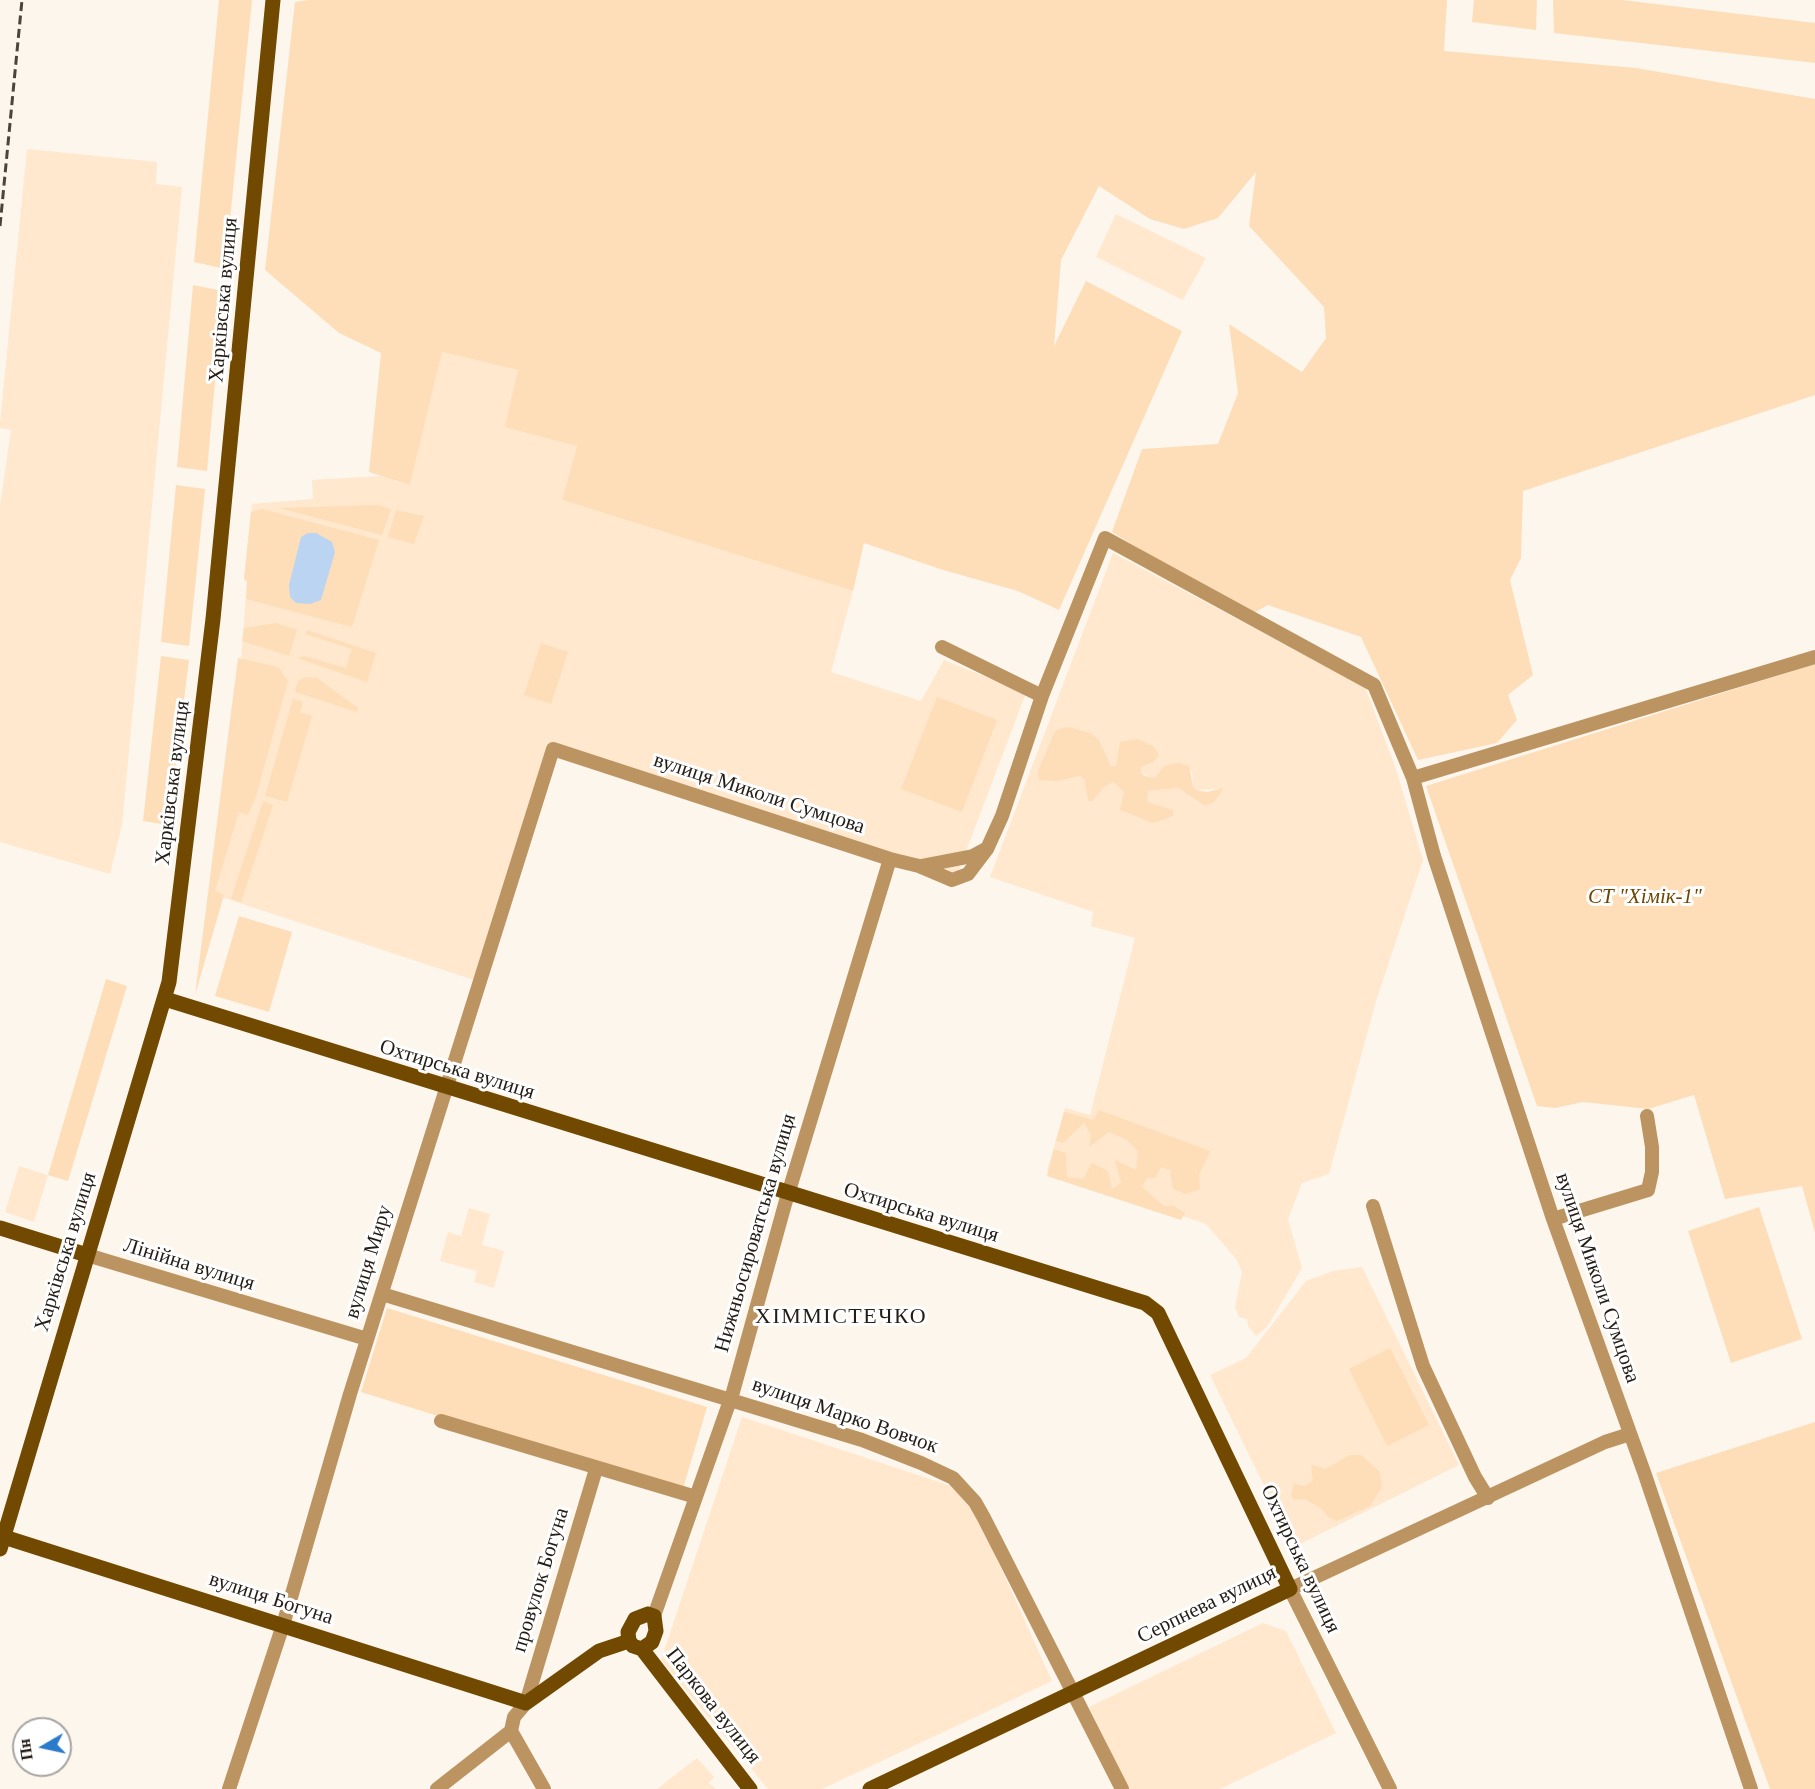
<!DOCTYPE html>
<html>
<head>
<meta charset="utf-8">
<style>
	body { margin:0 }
	#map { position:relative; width:1815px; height:1789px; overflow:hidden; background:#fdf6ed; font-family:Georgia,serif }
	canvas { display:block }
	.north { position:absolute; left:12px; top:1717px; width:60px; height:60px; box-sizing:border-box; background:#fff; border:2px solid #a7a5a2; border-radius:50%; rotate:261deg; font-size:16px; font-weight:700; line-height:24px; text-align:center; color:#241d16 }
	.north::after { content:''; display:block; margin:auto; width:21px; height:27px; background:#2c7aca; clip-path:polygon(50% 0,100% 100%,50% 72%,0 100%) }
</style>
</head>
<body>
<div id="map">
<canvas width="1815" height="1789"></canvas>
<div class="north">Пн</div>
</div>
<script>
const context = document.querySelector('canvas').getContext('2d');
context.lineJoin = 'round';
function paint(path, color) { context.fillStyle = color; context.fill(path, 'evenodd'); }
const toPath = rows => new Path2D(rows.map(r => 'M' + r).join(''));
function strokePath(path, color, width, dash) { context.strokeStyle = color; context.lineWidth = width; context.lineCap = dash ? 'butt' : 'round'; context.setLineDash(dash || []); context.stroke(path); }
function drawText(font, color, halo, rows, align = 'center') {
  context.font = font + ' Georgia,serif'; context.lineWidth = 6; context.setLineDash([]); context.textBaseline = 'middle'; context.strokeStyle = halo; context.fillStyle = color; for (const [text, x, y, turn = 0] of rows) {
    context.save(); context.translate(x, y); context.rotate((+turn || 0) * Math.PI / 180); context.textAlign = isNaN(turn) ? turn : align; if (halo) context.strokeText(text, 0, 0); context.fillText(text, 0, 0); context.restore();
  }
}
const built = toPath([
	[27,149,157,162,156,184,182,187,122,825,110,874,0,842,0,506,11,430,0,428,0,423],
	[1116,214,1206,258,1183,300,1096,257],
	[442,352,518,370,577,446,562,500,853,591,831,672,921,701,944,660,1026,693,957,875,552,742,474,980,209,893,239,684,247,582,244,579,252,504,313,499,312,480,381,476,410,485],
	[1113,553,1365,687,1395,766,1423,860,1376,1001,1329,1174,1302,1183,1288,1219,1302,1268,1267,1327,1256,1336,1248,1326,1247,1319,1239,1317,1235,1307,1242,1272,1237,1260,1206,1224,1047,1171,1065,1108,1090,1115,1135,938,1091,926,1093,912,990,877],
	[1099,740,1111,766,1152,763,1141,767,1141,773,1155,779,1192,771,1193,786,1196,790,1224,789,1205,806,1178,788,1147,791,1146,802,1124,792,1113,782,1103,788,1093,801,1088,801,1084,779,1080,776,1059,781,1055,779],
	[19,1166,48,1175,34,1222,5,1212],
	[469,1208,490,1214,482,1245,504,1251,494,1288,474,1282,477,1271,440,1261,448,1232,461,1236],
	[1362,1267,1459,1465,1294,1547,1210,1375,1246,1358,1306,1281,1333,1271],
	[742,1417,951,1486,967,1501,986,1535,1052,1681,822,1789,768,1789,661,1660],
	[1263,1623,1286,1631,1336,1733,1220,1789,1129,1789,1089,1707],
	[697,1758,714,1777,709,1783,716,1789,657,1789]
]);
const green = toPath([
	[219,0,252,0,225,269,194,262],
	[309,0,1447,0,1444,51,1636,68,1815,99,1815,395,1523,491,1521,558,1510,580,1533,675,1508,695,1517,720,1497,743,1418,760,1361,637,1268,605,1248,616,1112,532,1142,449,1218,444,1238,393,1229,324,1302,372,1326,338,1324,307,1249,226,1256,172,1218,218,1184,229,1150,219,1099,186,1061,260,1054,346,1086,281,1182,331,1059,610,1018,591,943,570,864,543,853,591,562,500,577,446,505,427,518,370,442,352,410,485,369,472,381,353,339,333,265,270,295,2],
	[1474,0,1537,0,1536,30,1472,22],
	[1553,0,1622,0,1815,23,1815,63,1554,33],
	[193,285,223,291,207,471,177,467],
	[176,485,205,489,189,646,161,642],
	[378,505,391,509,382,535,279,508],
	[262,509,379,540,352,627,246,599,247,581,244,579,251,512],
	[396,510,424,516,414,544,388,537],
	[276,623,297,630,289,656,242,641,244,628],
	[307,630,376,653,367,682,297,658,304,656,346,668,352,649,305,634],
	[541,643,568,652,551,704,524,695],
	[161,656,189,660,168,825,143,821],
	[238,658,278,667,288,681,256,796,248,815,239,812,215,891,224,895,195,995],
	[1815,664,1815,1233,1802,1186,1725,1199,1694,1095,1648,1109,1583,1102,1555,1108,1537,1106,1426,786],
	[305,677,317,678,358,708,357,712,295,692,298,681],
	[937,697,997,720,962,812,901,789],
	[293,699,303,702,300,712,312,716,287,802,265,796],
	[1069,727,1090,733,1099,740,1111,766,1116,766,1120,742,1137,739,1153,746,1159,755,1152,763,1141,767,1141,773,1145,776,1155,778,1164,766,1179,763,1189,766,1193,786,1196,790,1207,792,1224,788,1214,802,1205,806,1178,788,1148,791,1147,802,1173,810,1173,816,1153,823,1120,810,1124,792,1113,782,1103,788,1093,801,1088,801,1084,779,1080,776,1059,781,1039,780,1038,771,1054,733,1058,729],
	[263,801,273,805,241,902,231,899],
	[239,916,292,932,269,1012,215,996],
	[106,979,127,986,68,1181,48,1175],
	[1099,1110,1210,1151,1199,1175,1200,1189,1186,1194,1173,1189,1170,1170,1161,1167,1155,1178,1147,1178,1142,1187,1164,1206,1174,1206,1185,1213,1181,1220,1047,1176,1054,1149,1066,1153,1067,1177,1083,1179,1092,1163,1108,1171,1112,1189,1121,1183,1115,1160,1136,1170,1138,1151,1127,1140,1109,1132,1089,1147,1091,1135,1084,1123,1063,1143,1056,1141,1064,1112,1093,1120],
	[1759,1207,1802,1339,1731,1363,1688,1231],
	[387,1308,707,1407,682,1492,361,1392],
	[1390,1348,1429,1425,1387,1446,1349,1369],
	[1815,1422,1815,1789,1770,1789,1656,1473],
	[1350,1455,1361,1455,1380,1472,1382,1487,1370,1506,1337,1521,1328,1517,1322,1509,1305,1499,1294,1500,1291,1495,1294,1484,1304,1486,1313,1481,1311,1465,1326,1469]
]);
const water = toPath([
	[308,533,316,533,332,542,335,552,321,600,310,604,296,603,290,597,289,585,301,537]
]);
const minor = toPath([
	[942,647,1042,696],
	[1413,778,1815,657],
	[921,866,973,856,986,849],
	[1373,1206,1423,1366,1475,1477,1488,1498],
	[1553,1219,1648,1190,1652,1172,1652,1147,1647,1116],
	[87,1255,367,1339],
	[382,1294,862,1440,921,1463,953,1478,975,1502,984,1518,1122,1789],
	[441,1421,696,1497],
	[654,1616,733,1392,785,1204,890,859],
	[511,1731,544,1789],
	[229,1789,283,1625,350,1394,553,749,890,859,919,866,952,880,968,874,987,849,1002,816,1042,696,1105,538,1374,685,1413,778,1434,856,1553,1219,1644,1472,1751,1789],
	[437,1789,511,1731,514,1717,526,1703,596,1469],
	[1390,1789,1290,1589,1605,1442,1630,1434]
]);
const major = toPath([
	[165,999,1145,1303,1158,1313,1290,1589,870,1789],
	[0,1228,87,1255],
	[4,1537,526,1703,599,1651,629,1641],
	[0,1549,169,982,213,619,273,0],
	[648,1614,654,1616,656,1631,652,1642,642,1649,633,1646,629,1641,628,1632,635,1619,648,1614],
	[642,1649,750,1789]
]);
const rail = toPath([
	[0,226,22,0]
]);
const streetNames = [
	["Харківська вулиця",224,300,-85],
	["Харківська вулиця",173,783,-83],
	["вулиця Миколи Сумцова",759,794,18],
	["Охтирська вулиця",457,1070,17],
	["Охтирська вулиця",921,1213,17],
	["Нижньосироватська вулиця",756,1233,-74],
	["Харківська вулиця",66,1252,-73],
	["вулиця Миру",369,1262,-73],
	["Лінійна вулиця",189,1265,17],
	["вулиця Миколи Сумцова",1597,1278,71],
	["вулиця Марко Вовчок",845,1416,19],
	["Охтирська вулиця",1300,1559,65],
	["провулок Богуна",541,1580,-73],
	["вулиця Богуна",271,1599,18],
	["Серпнева вулиця",1207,1605,-26],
	["Паркова вулиця",713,1706,52]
];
const parkNames = [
	["СТ \"Хімік-1\"",1645,897]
];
const neighbourhoodNames = [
	["ХІММІСТЕЧКО",841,1317]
];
paint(built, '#ffe8cd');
paint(green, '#fddeb8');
paint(water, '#bad4f2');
strokePath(minor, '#bc9461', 14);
strokePath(major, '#724901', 15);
strokePath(rail, '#4b443d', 3, [9, 4.5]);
drawText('21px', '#241d16', '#fff', streetNames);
drawText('italic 21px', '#6d4500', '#fff', parkNames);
context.letterSpacing = '1.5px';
drawText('22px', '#241d16', '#fff', neighbourhoodNames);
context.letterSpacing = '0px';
</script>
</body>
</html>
